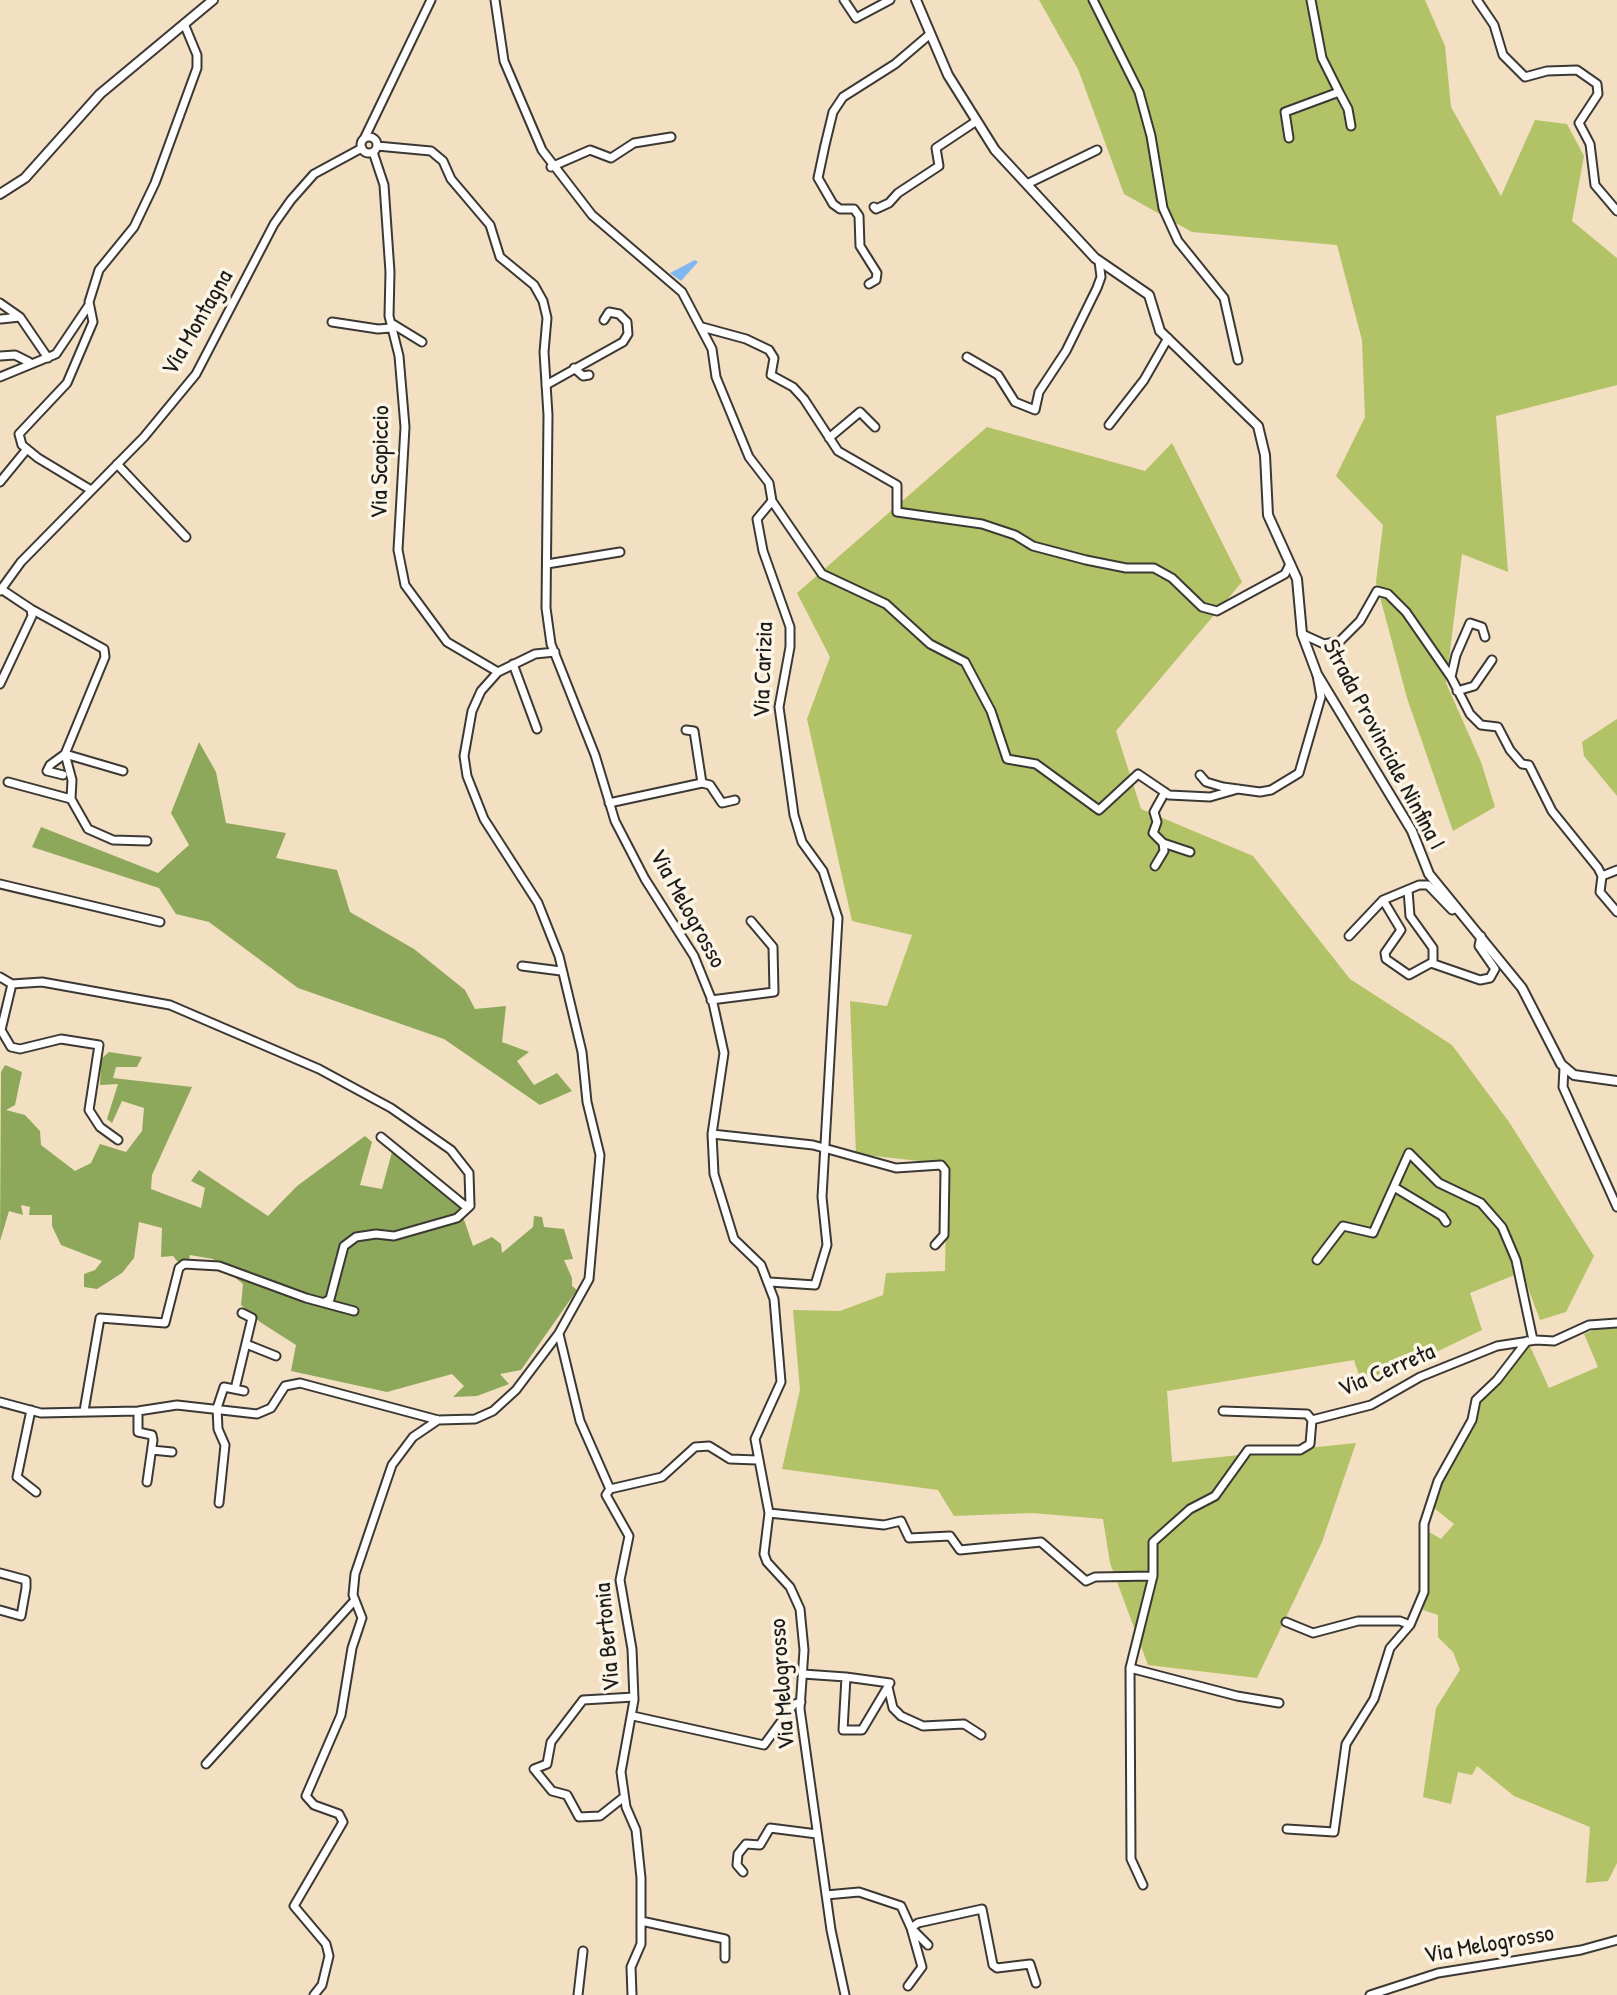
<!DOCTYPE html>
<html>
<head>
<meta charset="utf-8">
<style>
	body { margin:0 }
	canvas { display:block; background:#f3dfc1 }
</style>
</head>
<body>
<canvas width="1617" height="1995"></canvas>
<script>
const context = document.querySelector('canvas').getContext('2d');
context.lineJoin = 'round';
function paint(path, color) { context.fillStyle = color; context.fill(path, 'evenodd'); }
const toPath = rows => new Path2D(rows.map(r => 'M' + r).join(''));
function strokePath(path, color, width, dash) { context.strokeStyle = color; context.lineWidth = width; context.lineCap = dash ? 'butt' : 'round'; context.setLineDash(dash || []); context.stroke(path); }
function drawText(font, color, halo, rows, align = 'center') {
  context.font = font + ' "Patrick Hand",sans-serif'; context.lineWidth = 7; context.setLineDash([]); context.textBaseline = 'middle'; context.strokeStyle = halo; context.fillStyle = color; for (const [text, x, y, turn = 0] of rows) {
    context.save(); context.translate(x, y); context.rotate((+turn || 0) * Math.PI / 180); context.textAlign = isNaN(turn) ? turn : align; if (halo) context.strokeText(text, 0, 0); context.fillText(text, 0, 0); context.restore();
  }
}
const green = toPath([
	[1039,0,1425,0,1445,46,1451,107,1501,196,1535,120,1567,124,1584,156,1572,221,1617,258,1617,385,1496,416,1508,572,1462,554,1446,683,1481,762,1495,807,1453,831,1407,698,1376,582,1383,525,1336,476,1365,417,1362,340,1337,245,1192,232,1124,194,1078,69],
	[987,427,1145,471,1172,443,1242,582,1116,731,1141,809,1253,856,1350,979,1452,1045,1509,1122,1594,1256,1566,1312,1540,1320,1522,1272,1470,1293,1482,1330,1363,1387,1354,1360,1167,1391,1172,1462,1356,1443,1322,1542,1257,1678,1148,1665,1110,1563,1103,1519,1032,1513,954,1516,938,1490,782,1469,800,1390,793,1310,840,1311,883,1295,886,1273,945,1271,947,1164,856,1154,850,1001,887,1006,912,935,852,921,807,719,830,657,797,593],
	[1617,719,1617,796,1584,756,1582,742],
	[1599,1328,1617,1328,1617,1863,1608,1881,1586,1883,1590,1827,1514,1796,1477,1766,1472,1775,1458,1772,1451,1804,1423,1797,1436,1708,1460,1670,1453,1652,1438,1637,1438,1615,1423,1610,1428,1589,1429,1532,1441,1539,1454,1524,1434,1508,1445,1473,1480,1399,1529,1344,1549,1388,1598,1367,1584,1334]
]);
const forest = toPath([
	[199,742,216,772,226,823,286,833,276,858,337,870,350,912,414,949,465,990,475,1009,506,1006,502,1042,529,1052,517,1061,534,1085,557,1073,572,1091,540,1105,444,1039,298,988,209,922,176,914,159,888,32,847,41,827,158,873,189,845,171,813],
	[109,1052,142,1057,137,1067,116,1067,113,1078,192,1087,152,1175,151,1189,201,1208,205,1188,191,1181,199,1170,268,1216,297,1186,365,1136,372,1142,360,1185,382,1189,392,1152,434,1183,460,1208,473,1246,492,1237,501,1244,502,1253,533,1227,534,1216,542,1217,544,1227,564,1229,573,1259,564,1260,572,1278,572,1286,577,1290,521,1370,500,1374,509,1384,477,1396,453,1397,464,1386,452,1374,387,1392,291,1371,296,1345,260,1322,241,1305,243,1284,213,1259,190,1255,189,1260,178,1262,173,1256,161,1257,162,1228,139,1222,134,1258,122,1273,97,1289,84,1287,84,1274,95,1270,102,1261,61,1245,52,1226,52,1215,29,1215,30,1207,21,1205,23,1215,9,1211,0,1241,1,1072,5,1065,22,1072,15,1105,6,1110,25,1115,40,1131,41,1145,75,1171,91,1163,100,1144,126,1152,142,1131,144,1108,122,1101,112,1123,107,1119,118,1084,100,1085,101,1059]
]);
const water = toPath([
	[695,260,698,262,681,281,670,273]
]);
const minor = toPath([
	[495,0,504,61,542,150,592,215,682,292,712,349,716,377,749,457,769,483,772,501,757,519,763,551,790,627,790,647,779,707,794,815,802,842,823,871,838,918,822,1197,827,1245,815,1285,770,1282],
	[844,0,856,18,890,0],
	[1093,0,1139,92,1151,136,1163,208,1178,241,1224,298,1238,360],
	[1477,0,1494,25,1503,55,1525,77,1547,71,1577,70,1597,84,1598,94,1579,123,1590,144,1595,185,1617,211],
	[1339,92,1348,109,1351,126],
	'361 145a8 8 0 1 1 16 0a8 8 0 1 1-16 0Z',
	[365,137,431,0],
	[1289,138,1285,112,1339,92,1322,58,1311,0],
	[377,146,431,151,443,161,451,179,490,225,500,257,534,285,543,301,547,318,544,352,548,415,546,608,551,644,595,755,615,821,645,879,694,956,713,1003,724,1053,712,1134,714,1174,734,1239,761,1265,774,1299,781,1382,755,1439,769,1513,764,1554,767,1562,790,1587,800,1609,804,1650,800,1709,831,1930,845,1995],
	[373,152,384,185,390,272,389,316,399,356,405,427,398,550,405,585,447,642,498,672,535,654,555,652],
	[551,167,590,150,611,158,634,143,671,137],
	[1029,183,1097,150],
	[874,207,876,209,889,203,898,193,939,166,936,148,975,122],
	[869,284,876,280,877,273,860,246,859,216,854,209,840,209,833,204,818,178,825,145,833,112,843,97,895,64,929,35],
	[0,303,20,317],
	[1,319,20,317,48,358],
	[332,322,378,329,391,328],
	[391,323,422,342],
	[702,327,746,339,769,350,774,358,771,375,793,387,804,399,838,451,897,485,897,512,982,524,1015,535,1033,546,1086,560,1126,568,1154,568,1172,578,1202,607,1217,611,1285,574,1290,564],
	[0,356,15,355,29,362],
	[967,357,998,375,1015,402,1035,410,1039,392,1066,351,1097,288,1101,277,1099,261],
	[574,368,583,376,589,375],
	[0,377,56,354,89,305],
	[546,385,623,342,628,334,627,322,619,314,609,312,604,320],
	[1109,425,1144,380,1168,338],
	[829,438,860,412,875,427],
	[117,464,186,537],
	[0,482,27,449],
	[91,490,38,458,22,445,19,434,67,383,93,322,89,302,99,270,134,227,155,183,197,68,197,55,185,26],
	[772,501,822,574,886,604,930,644,965,662,991,711,1007,759,1036,764,1099,810,1138,774,1169,795,1210,797,1238,789],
	[547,564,620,552],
	[0,591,21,562,144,437,196,374,274,224,291,200,314,174,362,148],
	[31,609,104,649,105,657,65,754,123,771],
	[1302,634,1324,644,1340,641,1360,621,1377,591,1388,594,1406,612,1451,677,1470,714,1481,725,1498,727,1510,750,1522,764,1529,765,1552,811,1598,868,1602,876,1600,892,1617,912],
	[513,664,537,729],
	[1451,677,1456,655,1470,623,1482,627,1485,637],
	[0,684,32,616,31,609,1,589],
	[1457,691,1474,686,1492,660],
	[1200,775,1206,782,1223,787,1260,792,1271,790,1299,773,1321,697,1317,675],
	[8,782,71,799,72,780,65,754,50,765,47,771,63,775],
	[702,783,710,785,722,803,735,800],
	[1165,792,1154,812,1157,822,1153,833,1163,843,1190,852],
	[71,799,88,829,113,840,147,841],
	[609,803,702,783,694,731,686,730],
	[1155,866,1164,851,1163,843],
	[1602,876,1617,870],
	[0,884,160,922],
	[1408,890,1410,916,1433,948,1433,963],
	[1383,900,1401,930,1385,953,1386,959,1409,975,1431,963,1480,980,1490,978,1495,969,1479,946,1481,936],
	[1349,936,1383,900,1419,885,1428,885,1452,910,1456,908],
	[522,966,561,971],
	[0,977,12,984,1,1030,11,1047,20,1049,61,1039,99,1045,89,1110,100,1127,118,1140],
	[12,984,42,982,170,1005,319,1069,391,1108,451,1150,469,1173,470,1205,464,1205,381,1137],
	[711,1000,774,992,773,947,751,921],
	[1564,1068,1563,1087,1617,1207],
	[712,1134,813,1145,896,1168,941,1165,945,1170,944,1235,935,1245],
	[1394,1187,1442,1216,1446,1222],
	[1317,1260,1343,1226,1373,1233,1409,1153,1439,1183,1481,1203,1502,1227,1516,1260,1533,1340],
	[325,1302,330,1299,344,1246,356,1237,376,1234,394,1236,457,1218,470,1206],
	[559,1334,580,1421,610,1489,606,1495,629,1536,620,1580,632,1649,634,1700,621,1772,626,1807,636,1830,641,1878,641,1944,631,1967,632,1995],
	[246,1344,276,1356],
	[235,1389,252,1318,242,1313],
	[0,1402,41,1413,138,1411,177,1405,257,1414,271,1408,285,1386,300,1383,438,1420,475,1419,493,1411,516,1390,559,1333,589,1279,600,1155,587,1102,582,1052,559,956,538,903,484,819,467,776,464,756,472,711,481,691,498,672],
	[31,1410,17,1477,36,1492],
	[84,1411,100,1318,165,1323,179,1268,184,1264,219,1266,306,1298,354,1311],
	[138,1411,138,1432,152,1435,153,1440,147,1482],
	[1223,1411,1307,1414,1312,1420],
	[152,1450,172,1452],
	[610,1489,662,1477,695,1447,709,1446,730,1459,757,1460],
	[219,1503,225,1445,218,1429,217,1408,224,1387,244,1391],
	[769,1513,884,1525,901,1521,909,1538,950,1536,960,1550,1041,1542,1086,1581,1095,1577,1153,1576,1153,1542,1190,1509,1215,1496,1248,1450,1300,1450,1310,1444,1312,1420,1371,1405,1420,1377,1497,1346,1536,1340,1554,1341,1589,1325,1617,1323],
	[0,1573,26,1580,26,1588,21,1616,0,1610],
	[1153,1576,1130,1668,1237,1696,1279,1703],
	[1286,1622,1313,1633,1358,1621,1400,1621,1410,1625],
	[1130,1668,1131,1859,1143,1885],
	[803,1674,846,1677,890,1683,862,1730,843,1730,846,1677],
	[888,1687,893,1708,901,1716,923,1726,964,1724,981,1735],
	[633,1716,764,1745,794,1704,801,1702],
	[206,1764,355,1600],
	[624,1797,600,1816,579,1817,567,1795,552,1791,534,1769,547,1764,551,1742,583,1700,634,1697],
	[1287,1829,1334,1832,1346,1744,1374,1699,1390,1648,1410,1625,1424,1592,1424,1524,1438,1481,1472,1420,1476,1400,1497,1380,1527,1341],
	[743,1872,737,1865,738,1854,746,1844,760,1845,770,1828,817,1834],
	[826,1895,859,1892,901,1906,911,1928,928,1945],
	[641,1921,725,1939,725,1958],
	[908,1986,922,1967,911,1928,918,1923,982,1909,993,1965,997,1968,1030,1964,1036,1983],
	[314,1995,322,1985,329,1956,326,1944,294,1906,343,1822,339,1814,314,1805,306,1796,341,1715,352,1648,362,1618,353,1595,355,1574,392,1465,413,1437,438,1420],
	[578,1995,583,1951],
	[1370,1995,1438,1973,1581,1950,1617,1940]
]);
const major = toPath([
	[916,0,948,75,995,150,1095,258,1149,295,1160,331,1258,426,1265,455,1268,515,1297,579,1302,634,1317,674,1412,831,1429,874,1522,988,1561,1064,1574,1075,1617,1081],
	[0,194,25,178,100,94,213,0]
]);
const streetNames = [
	["Via Montagna",198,323,-60],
	["Via Scopiccio",381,462,-89],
	["Via Carizia",764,670,-88],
	["Strada Provinciale Ninfina I",1383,745,62],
	["Via Melogrosso",687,909,61],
	["Via Cerreta",1387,1371,-23],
	["Via Bertonia",608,1637,-95],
	["Via Melogrosso",783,1684,-94],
	["Via Melogrosso",1489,1945,-10]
];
paint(green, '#b2c266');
paint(forest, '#8da85b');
paint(water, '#80b7ef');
strokePath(minor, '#3c3935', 11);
strokePath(major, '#3c3935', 12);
strokePath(minor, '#fff', 7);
strokePath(major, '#fff', 8);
drawText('24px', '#1c1c1c', '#fcf5e5', streetNames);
</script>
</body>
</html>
